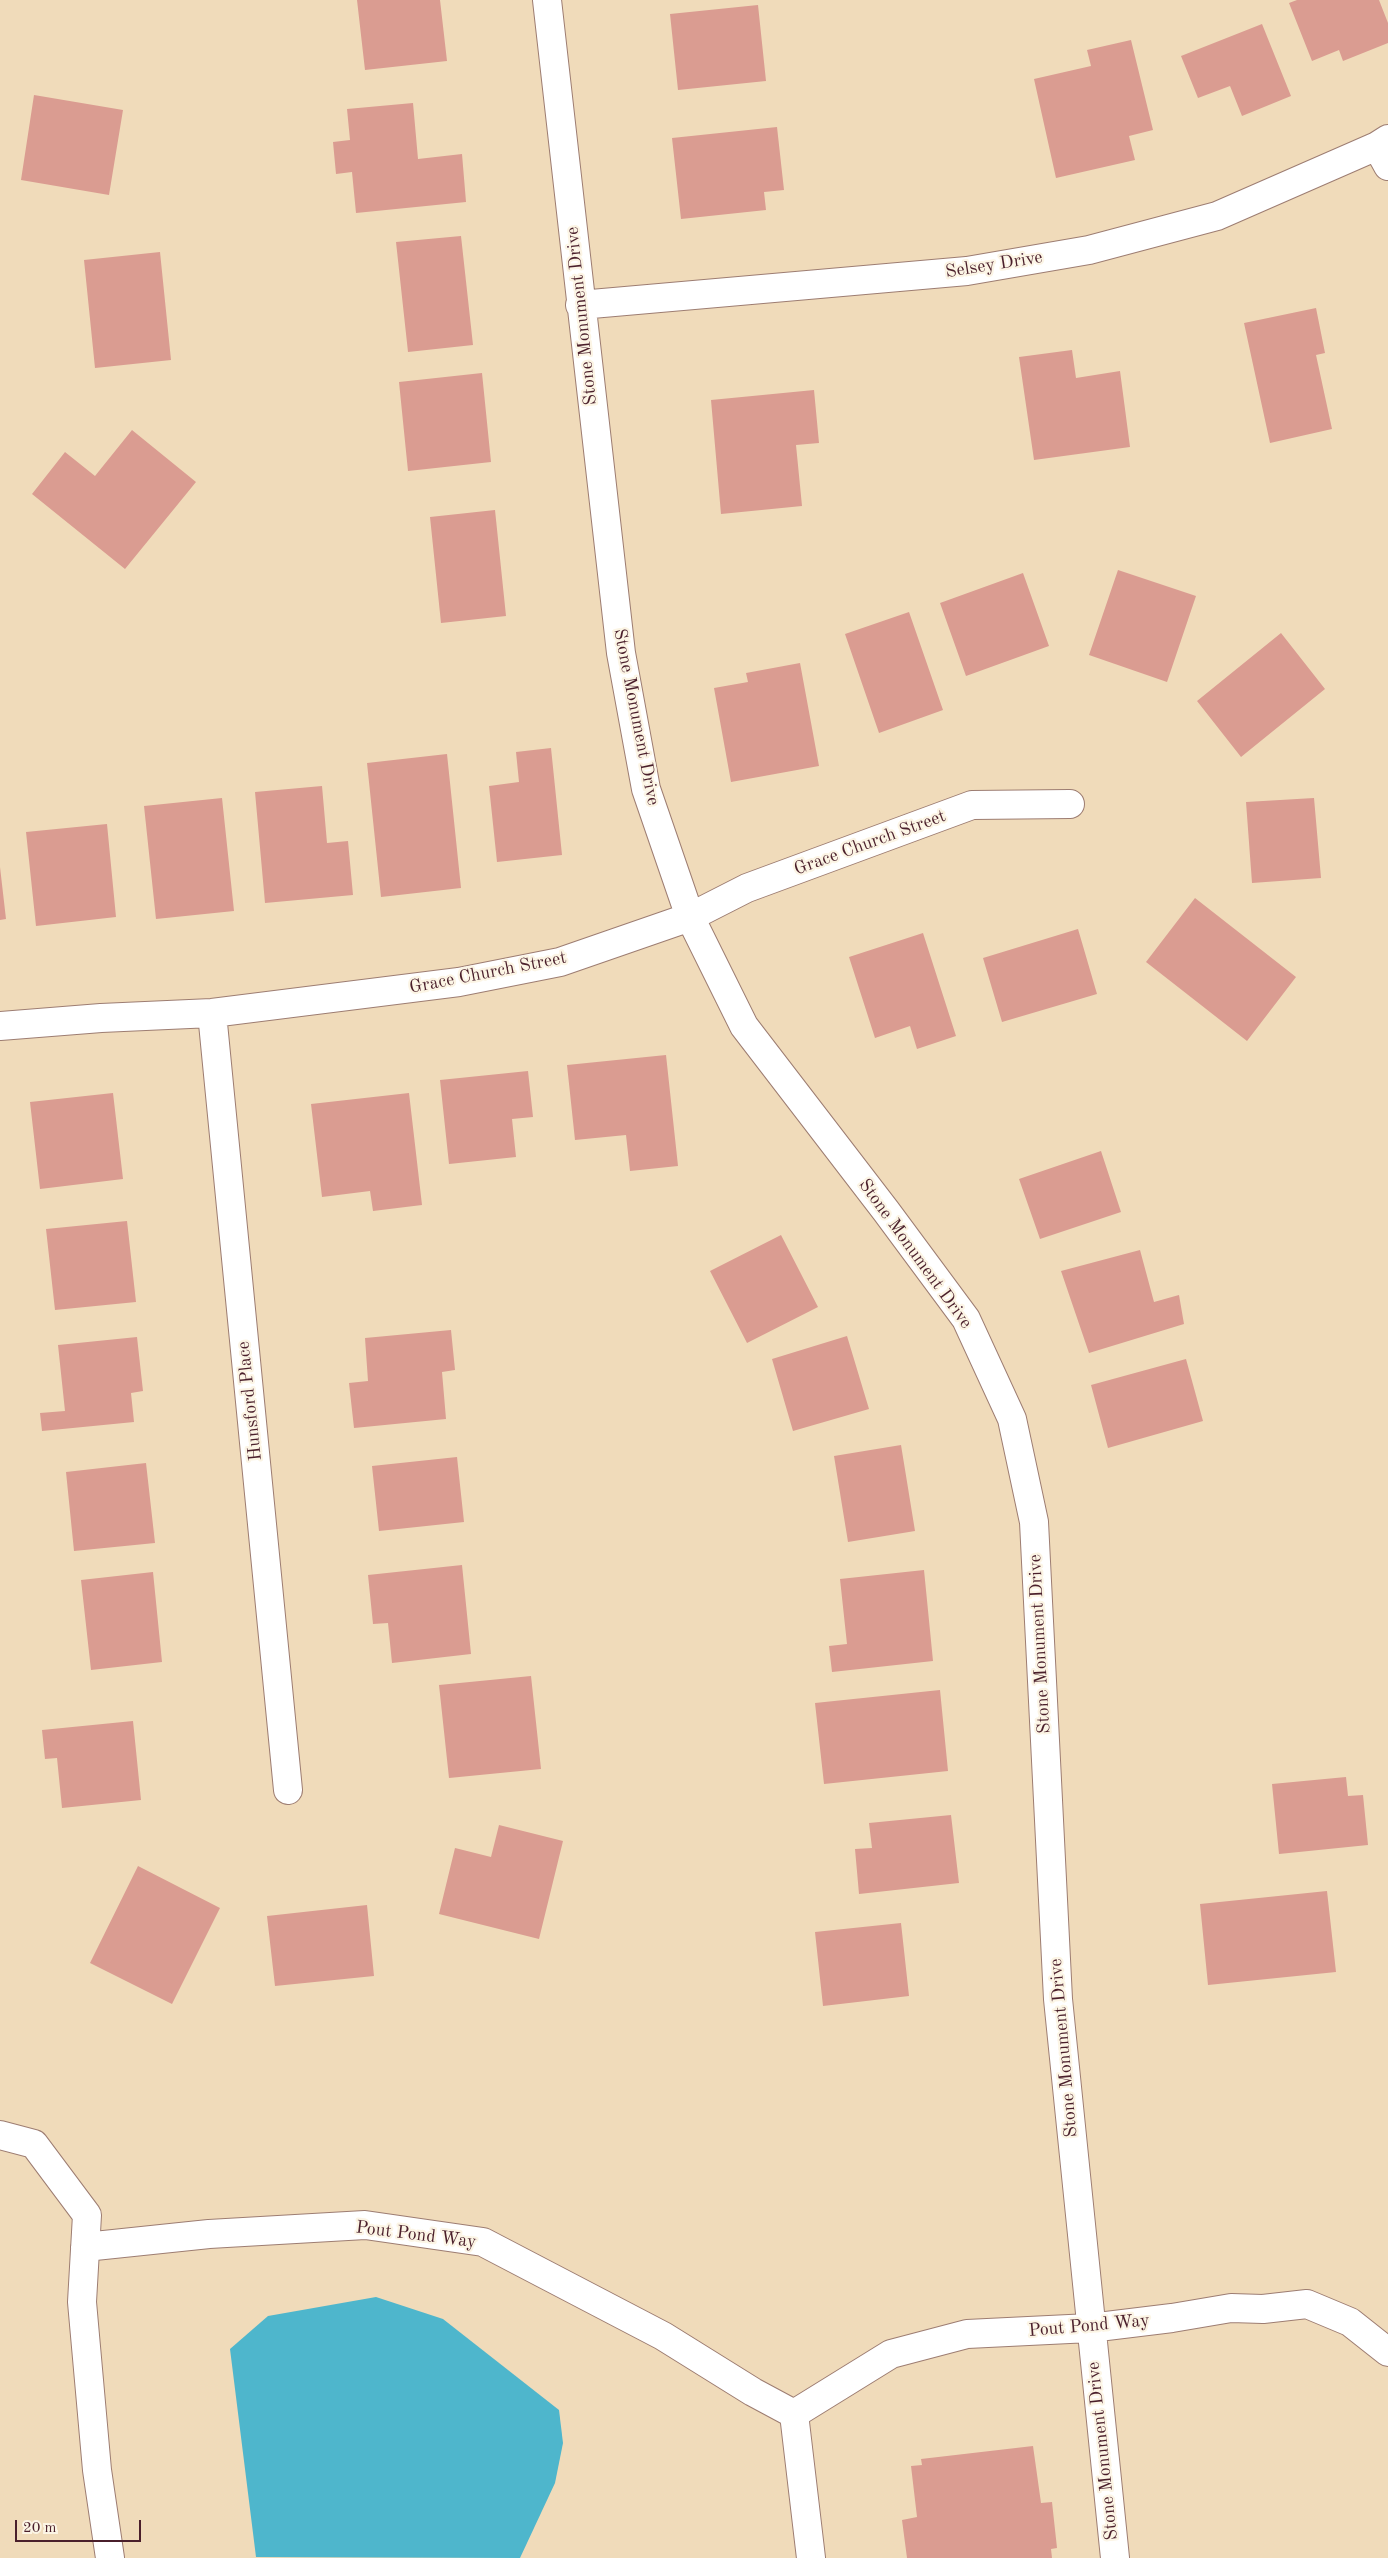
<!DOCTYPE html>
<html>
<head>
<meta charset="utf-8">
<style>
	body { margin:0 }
	#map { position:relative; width:1388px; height:2558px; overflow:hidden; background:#f0dbba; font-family:"Old Standard TT",serif }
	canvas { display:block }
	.scale { position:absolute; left:15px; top:2520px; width:126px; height:22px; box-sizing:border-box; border:2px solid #4a1f2b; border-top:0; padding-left:6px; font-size:15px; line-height:18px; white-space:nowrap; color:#4a1f2b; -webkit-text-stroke:4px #fcf5e5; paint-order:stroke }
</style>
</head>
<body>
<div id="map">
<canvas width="1388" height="2558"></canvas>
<div class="scale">20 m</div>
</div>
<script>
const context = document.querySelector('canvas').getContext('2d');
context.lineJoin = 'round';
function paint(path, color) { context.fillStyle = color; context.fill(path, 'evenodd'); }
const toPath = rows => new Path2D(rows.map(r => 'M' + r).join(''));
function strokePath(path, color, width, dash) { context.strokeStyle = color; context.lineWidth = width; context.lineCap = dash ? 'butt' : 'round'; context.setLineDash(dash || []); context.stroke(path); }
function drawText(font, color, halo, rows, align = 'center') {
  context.font = font + ' "Old Standard TT",serif'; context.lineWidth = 4.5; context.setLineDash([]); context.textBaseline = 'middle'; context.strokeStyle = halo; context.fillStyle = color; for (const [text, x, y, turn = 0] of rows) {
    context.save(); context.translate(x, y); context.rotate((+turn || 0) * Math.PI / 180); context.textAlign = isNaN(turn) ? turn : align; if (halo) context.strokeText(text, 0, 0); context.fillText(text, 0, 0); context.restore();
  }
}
const water = toPath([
	[376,2297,443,2319,559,2410,563,2443,555,2483,520,2558,256,2557,230,2349,268,2316]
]);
const building = toPath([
	[357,0,440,0,447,61,365,70],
	[1297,0,1379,0,1388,23,1388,43,1343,61,1339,50,1312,61,1289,3],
	[758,5,766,81,678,90,670,14],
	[1262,24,1291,96,1242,116,1230,86,1198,98,1181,56],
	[1131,40,1153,130,1129,136,1135,160,1056,178,1034,79,1091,66,1087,50],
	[34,95,123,110,109,195,21,180],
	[413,103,418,159,462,154,466,202,356,213,352,172,336,174,333,142,350,140,347,109],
	[777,127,784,190,764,192,766,210,681,219,672,138],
	[461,236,473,345,408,352,396,242],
	[160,252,171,360,95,368,84,260],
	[1316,308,1325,353,1316,355,1332,429,1270,443,1244,323],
	[1072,350,1076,378,1120,371,1130,447,1034,460,1019,357],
	[482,373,491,462,408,471,399,382],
	[814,390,819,443,796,445,802,506,721,514,711,400],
	[132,430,196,482,125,569,32,494,65,452,95,476],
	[495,510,506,616,441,623,430,517],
	[1118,570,1196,596,1167,682,1089,655],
	[1023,573,1049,646,966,676,940,603],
	[909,612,943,710,879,733,845,634],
	[1281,633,1325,689,1241,757,1197,701],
	[800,663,819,766,731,782,714,688,748,682,746,673],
	[551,748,562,855,497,862,489,786,519,782,516,752],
	[447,754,461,888,381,897,367,763],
	[322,786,327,843,348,841,353,895,265,903,255,792],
	[222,798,234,911,156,919,144,806],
	[1314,798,1321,878,1252,883,1246,802],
	[107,824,116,917,36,926,26,832],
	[0,867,6,919,0,920],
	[1195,898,1296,977,1247,1041,1146,962],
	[1078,929,1097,994,1002,1022,983,958],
	[923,933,956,1036,917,1049,910,1026,875,1038,849,957],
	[666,1055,678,1166,630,1171,626,1135,575,1140,567,1065],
	[528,1071,533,1117,512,1119,516,1157,449,1164,440,1080],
	[113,1093,123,1179,40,1189,30,1102],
	[409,1093,422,1205,373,1211,370,1191,322,1197,311,1104],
	[1101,1151,1121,1212,1040,1239,1019,1179],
	[127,1221,136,1302,55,1310,46,1229],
	[781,1235,818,1307,747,1343,710,1271],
	[1140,1250,1154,1302,1179,1295,1184,1324,1089,1353,1061,1271],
	[451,1330,455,1370,442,1372,446,1419,354,1428,349,1383,368,1381,365,1338],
	[847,1336,869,1409,793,1431,772,1359],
	[137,1337,143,1391,131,1393,134,1422,42,1431,40,1413,65,1411,58,1345],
	[1186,1359,1203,1421,1108,1448,1091,1385],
	[901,1445,915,1531,848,1542,834,1456],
	[457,1457,464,1522,379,1531,372,1466],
	[146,1463,155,1543,74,1551,66,1472],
	[462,1565,471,1654,392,1663,388,1623,373,1624,368,1575],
	[924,1570,933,1661,832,1672,829,1646,847,1644,840,1579],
	[153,1572,162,1662,91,1670,81,1580],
	[531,1676,541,1769,449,1778,439,1685],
	[940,1690,948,1771,824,1784,815,1703],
	[133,1721,141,1800,62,1808,57,1758,45,1759,42,1730],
	[1346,1777,1348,1796,1363,1795,1368,1845,1279,1854,1272,1784],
	[951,1815,959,1883,859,1894,855,1849,872,1848,869,1823],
	[499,1825,563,1841,539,1939,439,1914,455,1848,491,1857],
	[138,1866,220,1908,172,2004,90,1963],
	[1327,1891,1336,1972,1208,1985,1200,1904],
	[367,1905,374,1976,275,1986,267,1916],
	[901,1923,909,1996,823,2006,815,1932],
	[1033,2446,1041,2503,1052,2502,1057,2548,1051,2549,1052,2558,907,2558,902,2520,917,2517,911,2466,922,2465,921,2459]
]);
const street = toPath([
	[547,0,621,653,646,789,690,917,744,1026,886,1211,966,1319,1012,1419,1034,1522,1058,1999,1115,2558],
	[1377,146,1388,166],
	[580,305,967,271,1089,250,1217,216,1377,146,1388,139],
	[212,1013,288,1790],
	[0,1026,101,1018,212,1013,459,982,560,962,690,917,747,888,972,805,1070,804],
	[0,2135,34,2144,87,2215,82,2302,97,2470,110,2558],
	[85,2247,209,2234,365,2225,483,2242,663,2336,753,2392,794,2414],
	[794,2414,891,2354,967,2334,1090,2328,1172,2318,1231,2308,1263,2309,1307,2304,1350,2322,1388,2352],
	[794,2414,811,2558]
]);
const streetNames = [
	["Selsey Drive",994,265,-9],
	["Stone Monument Drive",582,316,-96],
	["Stone Monument Drive",636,717,79],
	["Grace Church Street",870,843,-20],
	["Grace Church Street",488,973,-11],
	["Stone Monument Drive",915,1254,54],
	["Hunsford Place",250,1401,-96],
	["Stone Monument Drive",1040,1644,-93],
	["Stone Monument Drive",1064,2048,-95],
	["Pout Pond Way",416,2235,7],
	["Pout Pond Way",1089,2326,-5],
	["Stone Monument Drive",1103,2451,-96]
];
paint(water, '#4eb6cc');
paint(building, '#da9c91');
strokePath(street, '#9d7d72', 30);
strokePath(street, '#fff', 28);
drawText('18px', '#4a1f2b', '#fcf5e5', streetNames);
</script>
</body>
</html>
